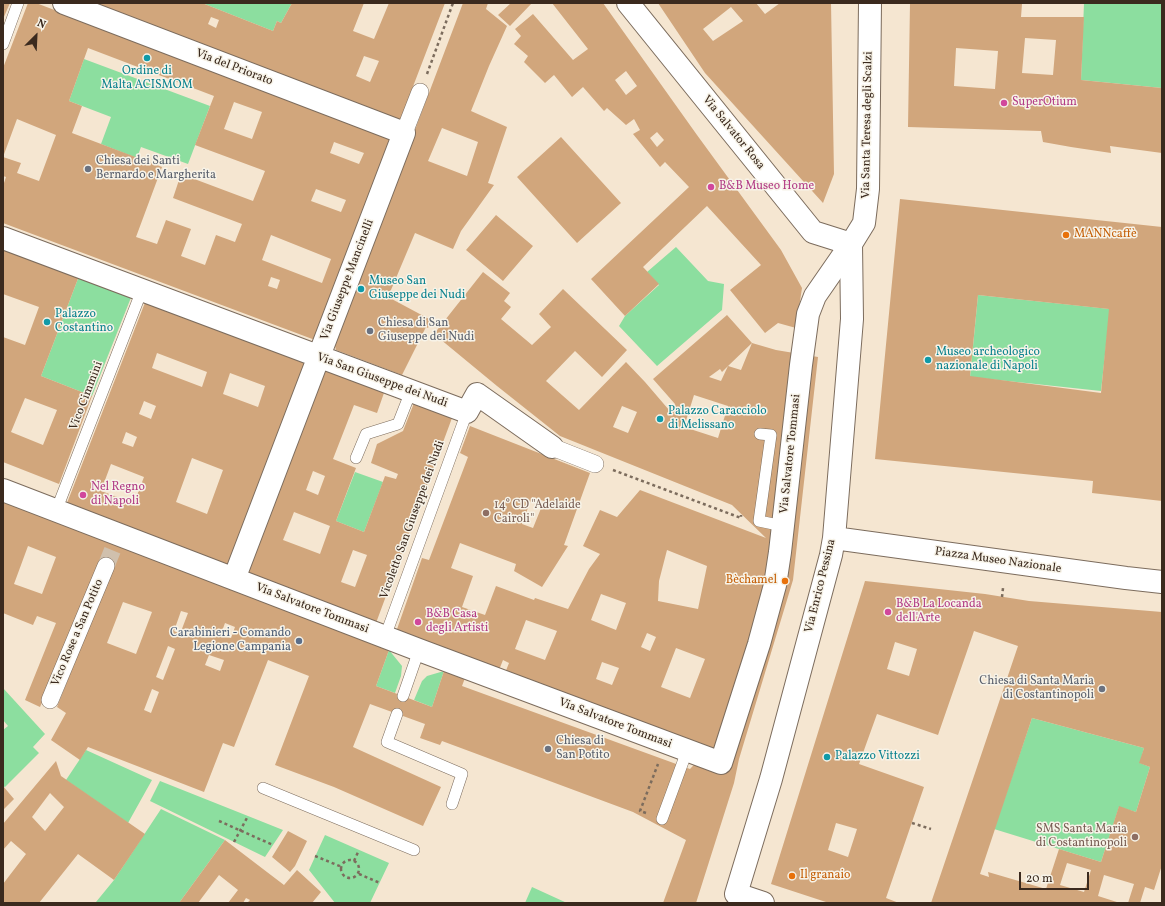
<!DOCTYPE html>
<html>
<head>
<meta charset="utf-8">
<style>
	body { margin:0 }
	#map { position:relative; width:1165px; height:906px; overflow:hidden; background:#f5e6d1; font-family:Vollkorn,serif }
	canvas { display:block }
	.frame { position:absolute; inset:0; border:4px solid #3b2a1e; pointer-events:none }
	.north { position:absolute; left:16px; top:16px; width:40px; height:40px; -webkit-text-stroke:3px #f7f3e8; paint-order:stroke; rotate:24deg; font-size:11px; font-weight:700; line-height:16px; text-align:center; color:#3b2a1e }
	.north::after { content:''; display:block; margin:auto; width:14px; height:18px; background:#3b2a1e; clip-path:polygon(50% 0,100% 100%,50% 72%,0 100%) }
	.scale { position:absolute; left:1019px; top:872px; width:70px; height:18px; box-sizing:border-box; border:2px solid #3b2a1e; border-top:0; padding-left:5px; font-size:12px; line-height:14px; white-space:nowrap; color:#3b2a1e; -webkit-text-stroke:3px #f7f3e8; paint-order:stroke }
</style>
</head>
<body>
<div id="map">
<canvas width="1165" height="906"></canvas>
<div class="frame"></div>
<div class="north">N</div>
<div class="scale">20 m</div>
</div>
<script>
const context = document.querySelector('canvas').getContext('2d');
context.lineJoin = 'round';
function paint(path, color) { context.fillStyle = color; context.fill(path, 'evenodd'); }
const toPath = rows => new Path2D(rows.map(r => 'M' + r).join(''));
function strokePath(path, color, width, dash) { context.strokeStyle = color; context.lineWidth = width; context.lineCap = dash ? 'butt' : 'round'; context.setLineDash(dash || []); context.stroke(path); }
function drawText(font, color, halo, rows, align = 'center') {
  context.font = font + ' Vollkorn,serif'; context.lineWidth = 3; context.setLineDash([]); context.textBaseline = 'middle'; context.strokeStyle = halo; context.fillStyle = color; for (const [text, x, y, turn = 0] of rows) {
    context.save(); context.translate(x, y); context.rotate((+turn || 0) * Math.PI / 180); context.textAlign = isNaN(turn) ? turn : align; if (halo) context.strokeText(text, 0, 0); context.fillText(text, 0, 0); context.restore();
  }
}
const green = toPath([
	[202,3,292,3,281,23,277,21,273,31],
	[1084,3,1162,3,1162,88,1081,80],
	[84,59,210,106,188,164,141,147,137,158,101,144,111,117,69,101],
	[676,247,708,281,724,284,722,310,657,366,619,326,625,316,659,285,647,272],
	[79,276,132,295,92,396,41,376],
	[978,295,1110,309,1101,391,970,377],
	[355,472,383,482,364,532,336,521],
	[389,650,402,666,401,676,395,693,376,686],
	[444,671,432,707,414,700,422,681,427,676],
	[3,688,45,734,33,747,39,753,5,787,3,786,3,730,8,726,3,720],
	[1032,718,1144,748,1140,763,1150,767,1136,812,1119,807,1101,862,994,829],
	[86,750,152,780,128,823,66,780],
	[160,781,248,816,283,830,265,857,150,801],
	[161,809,225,840,179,903,98,903,96,902,114,880],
	[325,835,389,863,370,903,335,903,309,870],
	[532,887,567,903,525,903]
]);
const building = toPath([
	[3,3,10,3,3,19],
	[28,3,36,3,392,138,315,340,3,223,3,186,6,177,3,176,3,68],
	[88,48,214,96,195,145,265,171,253,201,181,174,173,198,242,224,235,242,216,235,205,265,181,256,191,229,166,220,157,244,136,237,162,167,72,133,82,106,69,101],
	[234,102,262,112,252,139,224,129],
	[17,119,56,135,39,181,17,173,21,163,3,157],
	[334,142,364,153,359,164,330,153],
	[316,189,346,200,341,212,311,201],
	[271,235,331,259,322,283,262,260],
	[271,277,280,280,277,289,268,286],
	[87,3,202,3,273,31,277,21,281,23,292,3,364,3,353,31,374,39,389,3,445,3,399,123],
	[211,17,219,20,216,28,208,24],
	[364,56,379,61,370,82,356,76],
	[463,3,488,3,486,9,507,26,489,66,471,111,507,127,488,183,494,185,461,231,453,249,415,233,388,297,431,320,428,328,426,327,402,375,336,350,333,339,368,254],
	[442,128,478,142,467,176,428,161],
	[511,3,532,3,510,26,498,15],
	[552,3,603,3,697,135,781,250,802,288,796,328,778,323,765,333,730,290,761,265,707,206,643,267,659,284,625,316,591,279,689,187,665,162,660,167,633,134,640,130,634,119,626,125,607,108,604,111,583,87,572,97,554,75,545,83,524,62,528,56,514,44,521,36,515,29,533,14,573,60,588,49],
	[626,71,637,86,626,95,615,80],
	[657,132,664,140,657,147,650,138],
	[658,3,756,3,765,14,780,3,831,3,834,174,823,203,705,73],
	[731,7,743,21,713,41,703,29],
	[910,3,1022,4,1021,17,1084,17,1081,80,1162,88,1162,153,1110,146,1111,153,1071,147,1043,142,1041,131,908,127],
	[1025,38,1056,40,1053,75,1022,73],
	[956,48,998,51,995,89,954,86],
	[561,137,621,203,577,243,517,177],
	[900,199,1162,227,1162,501,1092,493,1093,481,875,459],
	[978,295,1109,309,1101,393,970,376],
	[496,215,533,246,503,281,466,250],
	[3,246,79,276,41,376,92,396,59,484,3,462,3,337,25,345,39,307,3,294],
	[25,398,57,410,43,445,11,432],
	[483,272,510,293,504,301,511,307,501,319,532,345,551,327,539,314,563,289,627,350,602,377,575,351,546,381,579,410,626,362,645,382,669,410,675,404,653,379,727,315,752,343,728,366,741,370,752,343,776,350,818,357,793,580,739,759,734,783,696,903,663,903,686,840,633,812,442,741,440,745,420,738,425,724,370,704,353,747,441,787,423,826,334,787,275,765,309,676,268,660,234,747,223,743,204,792,88,747,80,760,51,740,66,713,57,707,112,569,100,564,40,707,25,700,56,623,37,616,33,625,3,613,3,500,146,557,389,650,376,686,432,707,444,671,465,678,462,686,690,769,709,749,505,673,509,663,503,660,499,670,396,632,422,558,429,560,468,457,460,453,470,426,590,473,564,545,568,546,542,587,514,571,516,564,460,543,451,568,473,576,462,607,485,615,496,586,534,600,535,598,568,609,589,569,600,554,583,546,600,510,617,517,640,490,766,538,732,505,560,436,497,386,434,334],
	[728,366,721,381,709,377,720,369,722,372],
	[694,395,728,406,718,438,684,427],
	[622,406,637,412,628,433,613,427],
	[532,497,544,501,533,528,522,524],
	[28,546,56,557,42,594,14,584],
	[667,550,707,566,698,609,658,601,659,581],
	[601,594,626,603,616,630,591,620],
	[123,602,152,612,136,654,107,643],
	[181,611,188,613,180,634,174,631],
	[526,620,557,631,545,660,515,649],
	[225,623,235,627,231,638,221,634],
	[647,633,656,637,650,651,641,647],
	[168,646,175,649,163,680,156,677],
	[676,648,705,659,690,698,661,687],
	[209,655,224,660,220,671,205,665],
	[602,662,619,668,612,685,596,679],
	[152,689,159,692,151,713,144,710],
	[146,300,306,360,228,565,67,503],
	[157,353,207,372,202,387,152,368],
	[230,373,265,386,258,407,223,394],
	[144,401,156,406,151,419,139,414],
	[126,432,137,437,133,447,122,443],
	[192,458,223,470,207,514,176,502],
	[111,464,144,477,134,503,101,491],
	[323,367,385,390,377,413,354,405,333,459,356,468,336,521,364,532,385,476,396,479,398,474,371,463,377,444,403,431,414,403,452,418,376,623,248,575,245,570],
	[313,471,325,476,318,495,306,490],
	[294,512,330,526,320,554,283,540],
	[353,550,367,555,355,587,341,582],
	[865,581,985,594,1029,601,1162,612,1162,865,1154,890,1145,887,1140,903,1128,903,1134,884,1104,875,1098,896,1120,903,931,903,1018,646,974,631,938,735,877,714,859,764,924,787,886,898,899,903,829,903,771,884],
	[895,642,917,649,909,676,887,669],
	[1032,718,1144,748,1139,763,1150,767,1136,812,1119,806,1101,862,1059,849,1046,889,988,872,989,877,980,874],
	[836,823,857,829,848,857,828,850],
	[1067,863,1091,870,1084,892,1060,885],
	[56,761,61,776,145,834,114,880,78,854,39,903,3,903,3,884,26,854,11,841,3,850,3,824],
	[50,793,64,807,45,831,32,817],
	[3,786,14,799,3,810],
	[288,831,307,841,295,866,290,872,272,857],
	[225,840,284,885,297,870,321,892,312,903,247,903,250,900,246,898,243,903,228,903,238,890,219,875,198,903,179,903]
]);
const pedestrianTunnel = toPath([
	[106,566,115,544]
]);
const path = toPath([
	[427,74,453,3],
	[613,470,741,518,741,515],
	[1002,597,1003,588],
	[646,813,640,811,658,764],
	[219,821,273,845],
	[912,823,931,829],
	[234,842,248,816],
	[315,856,342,867],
	'341 869a9 9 0 1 1 18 0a9 9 0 1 1-18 0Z',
	[354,861,359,850],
	[359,874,380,883]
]);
const service = toPath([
	[3,44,18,3],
	[760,434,771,435,759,521,783,526],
	[356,458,366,434,398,424,411,391],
	[56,511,142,290],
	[385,637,467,412],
	[403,696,419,650],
	[397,714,387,742,462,774,452,804],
	[263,788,414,850],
	[662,819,687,751]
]);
const pedestrian = toPath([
	[404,133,420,92],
	[552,447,595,464],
	[50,700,106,566]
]);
const minor = toPath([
	[64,3,404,133,234,579],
	[3,238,467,412,477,394,552,447],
	[3,490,419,650,721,763,759,644,775,585,780,552,801,365,808,314,815,296,851,244]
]);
const primary = toPath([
	[628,3,813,232,851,244],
	[851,244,864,223,868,189,870,3],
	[834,538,1126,578,1162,582],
	[763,903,736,894,771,779,831,555,834,538,852,319,851,244]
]);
const markers = [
	[147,58,4,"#0f9aa8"],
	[1004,103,4,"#d1479c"],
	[88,169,4,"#6b7280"],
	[711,187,4,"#d1479c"],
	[1066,235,4,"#e8710a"],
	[361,289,4,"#0f9aa8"],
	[47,322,4,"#0f9aa8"],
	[370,331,4,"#6b7280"],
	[928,360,4,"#0f9aa8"],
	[660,419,4,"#0f9aa8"],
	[83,495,4,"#d1479c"],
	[486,513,4,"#8d6e63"],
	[785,581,4,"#e8710a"],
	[888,612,4,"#d1479c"],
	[418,622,4,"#d1479c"],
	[299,641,4,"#5c6f8a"],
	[1102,689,4,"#6b7280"],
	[548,749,4,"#6b7280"],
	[827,757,4,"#0f9aa8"],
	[1135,837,4,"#8d6e63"],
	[792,876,4,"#e8710a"]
];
const streetNames = [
	["Via del Priorato",234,68,21],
	["Via Santa Teresa degli Scalzi",868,125,-89],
	["Via Salvator Rosa",733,133,51],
	["Via Giuseppe Mancinelli",348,280,-69],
	["Via San Giuseppe dei Nudi",382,381,20],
	["Vico Cimmini",87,396,-69],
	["Via Salvatore Tommasi",791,454,-84],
	["Vicoletto San Giuseppe dei Nudi",413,520,-70],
	["Piazza Museo Nazionale",998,561,8],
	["Via Enrico Pessina",821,586,-76],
	["Via Salvatore Tommasi",312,609,21],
	["Vico Rose a San Potito",78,633,-67],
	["Via Salvatore Tommasi",615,724,21]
];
const cultureNames = [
	["Ordine di",147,72,"center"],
	["Malta ACISMOM",147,86,"center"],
	["Museo San",369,282],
	["Giuseppe dei Nudi",369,296],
	["Palazzo",55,315],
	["Costantino",55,329],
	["Museo archeologico",936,353],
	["nazionale di Napoli",936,367],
	["Palazzo Caracciolo",668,412],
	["di Melissano",668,426],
	["Palazzo Vittozzi",835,757]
];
const hotelNames = [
	["SuperOtium",1012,103],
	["B&B Museo Home",719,187],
	["Nel Regno",91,488],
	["di Napoli",91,502],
	["B&B La Locanda",896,605],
	["dell'Arte",896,619],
	["B&B Casa",426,615],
	["degli Artisti",426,629]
];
const worshipNames = [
	["Chiesa dei Santi",96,162],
	["Bernardo e Margherita",96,176],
	["Chiesa di San",378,324],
	["Giuseppe dei Nudi",378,338],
	["Chiesa di Santa Maria",1094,682,"right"],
	["di Costantinopoli",1094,696,"right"],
	["Chiesa di",556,742],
	["San Potito",556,756]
];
const foodNames = [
	["MANNcaffè",1074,235],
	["Bèchamel",777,581,"right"],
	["Il granaio",800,876]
];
const educationNames = [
	["14° CD \"Adelaide",494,506],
	["Cairoli\"",494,520],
	["SMS Santa Maria",1127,830,"right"],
	["di Costantinopoli",1127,844,"right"]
];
const serviceNames = [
	["Carabinieri - Comando",291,634],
	["Legione Campania",291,648]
];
paint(green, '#8cde9f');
paint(building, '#d1a67c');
strokePath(pedestrianTunnel, '#d0c0ad', 17, [17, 8]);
strokePath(service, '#7c6c5d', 12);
strokePath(pedestrian, '#7c6c5d', 18);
strokePath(minor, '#7c6c5d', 24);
strokePath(primary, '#7c6c5d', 24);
strokePath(path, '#7c6c5d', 2.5, [3, 3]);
strokePath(service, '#fff', 11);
strokePath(pedestrian, '#fff', 17);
strokePath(minor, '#fff', 22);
strokePath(primary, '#fff', 22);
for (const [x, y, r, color] of markers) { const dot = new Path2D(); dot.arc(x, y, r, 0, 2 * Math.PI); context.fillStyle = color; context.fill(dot); strokePath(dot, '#f7f3e8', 1.5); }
drawText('12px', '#3b2a1e', '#f7f3e8', streetNames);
drawText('12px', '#0d838f', '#f7f3e8', cultureNames, 'left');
drawText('12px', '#b23c85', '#f7f3e8', hotelNames, 'left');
drawText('12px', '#5b616d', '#f7f3e8', worshipNames, 'left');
drawText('12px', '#c56008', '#f7f3e8', foodNames, 'left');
drawText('12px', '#785e54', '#f7f3e8', educationNames, 'left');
drawText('12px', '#4e5e75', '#f7f3e8', serviceNames, 'right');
</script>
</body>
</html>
